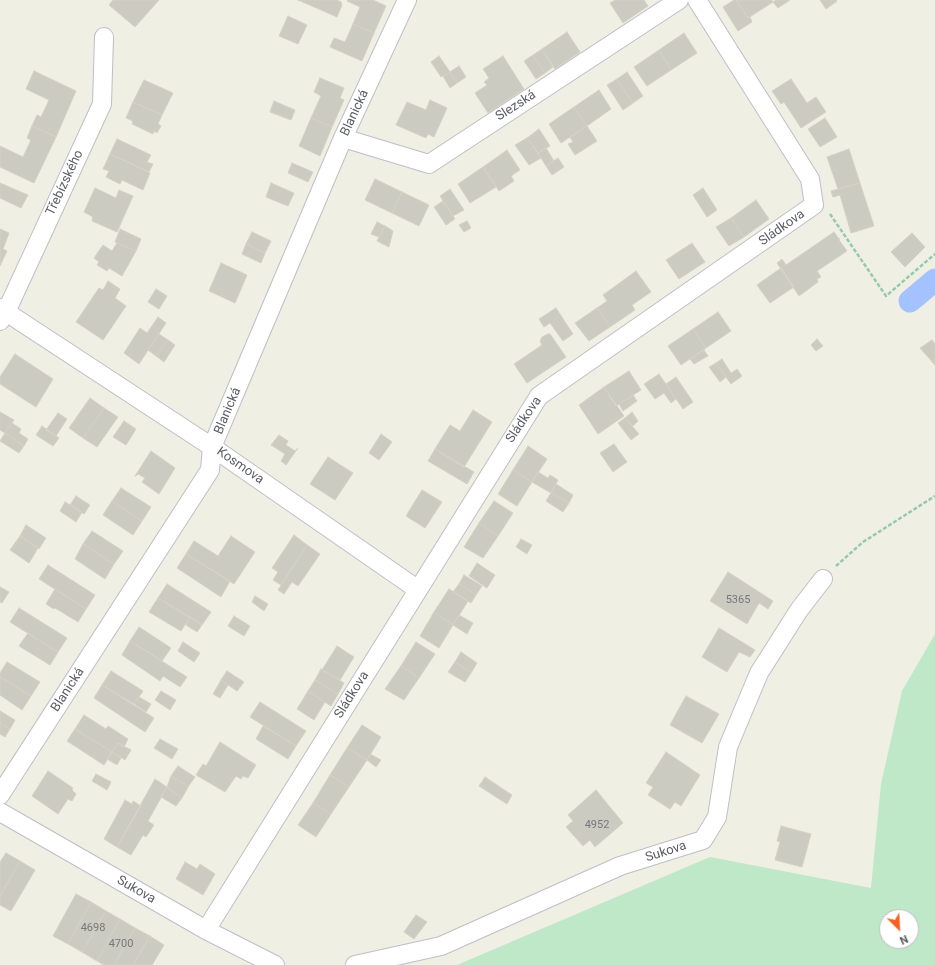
<!DOCTYPE html>
<html>
<head>
<meta charset="utf-8">
<style>
	body { margin:0 }
	#map { position:relative; width:935px; height:965px; overflow:hidden; background:#efefe3; font-family:Roboto,sans-serif }
	canvas { display:block }
	.north { position:absolute; left:879px; top:909px; width:40px; height:40px; box-sizing:border-box; background:#fff; border:1px solid #bdbec1; border-radius:50%; rotate:156deg; font-size:11px; font-weight:700; line-height:16px; text-align:center; color:#5b5d65 }
	.north::after { content:''; display:block; margin:auto; width:14px; height:18px; background:#f46324; clip-path:polygon(50% 0,100% 100%,50% 72%,0 100%) }
</style>
</head>
<body>
<div id="map">
<canvas width="935" height="965"></canvas>
<div class="north">N</div>
</div>
<script>
const context = document.querySelector('canvas').getContext('2d');
context.lineJoin = 'round';
function paint(path, color) { context.fillStyle = color; context.fill(path, 'evenodd'); }
const toPath = rows => new Path2D(rows.map(r => 'M' + r).join(''));
function strokePath(path, color, width, dash) { context.strokeStyle = color; context.lineWidth = width; context.lineCap = dash ? 'butt' : 'round'; context.setLineDash(dash || []); context.stroke(path); }
function drawText(font, color, halo, rows, align = 'center') {
  context.font = font + ' Roboto,sans-serif'; context.lineWidth = 3; context.setLineDash([]); context.textBaseline = 'middle'; context.strokeStyle = halo; context.fillStyle = color; for (const [text, x, y, turn = 0] of rows) {
    context.save(); context.translate(x, y); context.rotate((+turn || 0) * Math.PI / 180); context.textAlign = isNaN(turn) ? turn : align; if (halo) context.strokeText(text, 0, 0); context.fillText(text, 0, 0); context.restore();
  }
}
const green = toPath([
	[935,634,935,965,457,965,710,857,871,888,881,784,902,691],
	[887,917,911,917,911,941,887,941]
]);
const canal = toPath([
	[910,301,935,280]
]);
const building = toPath([
	[113,0,159,0,135,27,109,5,113,0],
	[298,0,337,0,341,2,342,5,337,17,298,0],
	[348,0,373,0,386,6,374,33,353,24,360,7,347,1,348,0],
	[615,0,644,0,648,6,623,23,610,3,615,0],
	[734,0,736,0,748,18,750,17,752,22,738,31,723,7,734,0],
	[736,0,772,0,773,2,748,18,736,0],
	[776,0,790,0,778,8,773,2,776,0],
	[820,0,836,0,837,1,826,9,820,0],
	[288,16,307,25,298,44,279,36,288,16],
	[353,24,374,33,362,61,330,47,334,38,345,42,353,24],
	[567,32,580,52,555,69,542,49,567,32],
	[684,33,697,53,671,70,659,50,684,33],
	[542,49,553,67,545,73,533,55,542,49],
	[659,50,671,70,647,86,634,67,659,50],
	[533,55,545,73,536,79,524,61,533,55],
	[439,56,450,72,441,77,431,62,439,56],
	[503,56,524,89,488,113,475,93,487,85,484,82,489,78,483,69,503,56],
	[459,66,466,77,457,83,450,72,459,66],
	[34,71,76,91,56,137,32,126,37,115,41,117,49,100,26,89,34,71],
	[450,72,457,83,450,88,443,76,450,72],
	[627,72,643,96,633,103,617,79,627,72],
	[320,78,344,88,340,98,344,100,332,127,311,118,321,96,314,92,320,78],
	[617,79,633,103,623,110,607,85,617,79],
	[791,79,807,103,816,97,826,112,801,128,784,102,781,104,772,91,791,79],
	[144,80,173,93,162,115,133,102,144,80],
	[599,90,611,109,587,126,574,107,599,90],
	[430,100,447,108,434,137,428,134,426,138,396,125,407,102,426,110,430,100],
	[274,101,295,110,291,120,270,112,274,101],
	[133,102,162,115,158,124,161,126,157,133,154,131,153,134,132,124,133,121,126,118,133,102],
	[574,107,587,126,561,143,549,124,574,107],
	[311,118,332,127,320,156,299,146,311,118],
	[825,118,837,137,820,147,808,129,825,118],
	[32,126,56,137,34,183,0,167,0,146,23,157,31,140,27,138,32,126],
	[587,126,597,141,575,155,568,144,573,142,570,137,587,126],
	[539,129,550,146,538,153,527,138,539,129],
	[527,138,541,158,529,165,515,145,527,138],
	[117,139,151,155,147,162,153,164,149,172,110,154,117,139],
	[546,148,554,161,546,166,538,153,546,148],
	[849,149,860,183,838,189,827,157,849,149],
	[507,150,520,170,511,176,514,181,499,191,483,167,507,150],
	[110,154,150,173,143,190,122,180,120,184,106,177,109,171,103,169,110,154],
	[558,158,564,167,552,175,546,166,558,158],
	[292,163,313,172,308,182,288,173,292,163],
	[483,167,496,187,470,203,458,184,483,167],
	[375,179,402,192,392,213,365,200,375,179],
	[0,183,28,195,21,208,0,198,0,183],
	[271,183,294,193,288,206,266,197,271,183],
	[860,183,874,226,851,233,840,195,833,197,831,191,860,183],
	[95,188,116,198,119,190,133,196,117,232,92,221,93,217,84,212,95,188],
	[703,188,717,210,707,217,693,195,703,188],
	[450,189,464,210,453,216,440,196,450,189],
	[402,192,429,205,419,226,392,213,402,192],
	[756,200,769,219,744,237,731,218,756,200],
	[443,201,455,219,446,225,434,207,443,201],
	[731,218,744,237,729,246,716,227,731,218],
	[467,221,471,228,464,232,459,225,467,221],
	[377,222,385,226,379,237,371,234,377,222],
	[385,226,393,231,389,247,377,241,385,226],
	[0,229,9,233,3,249,7,251,0,266,0,229],
	[120,229,141,239,136,251,115,242,120,229],
	[252,232,271,241,265,253,246,244,252,232],
	[834,232,839,239,840,238,839,240,847,251,817,271,821,277,817,279,818,282,799,296,777,263,782,259,786,265,834,232],
	[912,233,925,247,905,267,891,252,912,233],
	[117,243,136,251,122,276,109,268,107,271,97,265,99,262,94,258,103,245,112,251,117,243],
	[692,243,705,262,679,279,666,260,692,243],
	[246,244,265,253,261,263,242,254,246,244],
	[221,263,247,275,235,303,209,291,221,263],
	[781,268,794,287,770,303,757,285,781,268],
	[636,271,651,292,632,305,635,310,610,327,597,308,607,301,603,295,636,271],
	[108,281,120,289,115,298,126,306,103,340,76,322,99,288,103,290,108,281],
	[156,289,167,296,159,309,148,302,156,289],
	[556,308,573,334,563,341,550,323,544,327,539,319,556,308],
	[597,308,610,327,589,341,575,323,597,308],
	[718,312,731,331,706,348,693,329,718,312],
	[158,317,166,323,139,364,124,353,140,328,147,333,158,317],
	[693,329,706,348,681,365,668,346,693,329],
	[159,334,168,340,156,356,148,350,159,334],
	[548,334,550,334,566,357,527,383,514,364,542,345,540,341,542,337,548,334],
	[817,339,823,346,816,351,811,345,817,339],
	[168,340,175,345,164,362,156,356,168,340],
	[932,340,935,344,935,365,920,348,932,340],
	[704,350,708,356,694,364,690,359,704,350],
	[15,354,53,379,36,407,0,384,0,377,15,354],
	[722,359,731,373,737,369,742,376,731,384,716,363,722,359],
	[716,363,726,377,720,382,709,367,716,363],
	[629,371,641,390,616,406,604,387,629,371],
	[659,374,676,399,671,403,664,393,655,399,644,384,659,374],
	[676,377,693,402,683,409,666,384,676,377],
	[604,387,624,416,598,434,579,405,604,387],
	[633,395,637,401,623,411,619,404,633,395],
	[90,398,104,408,83,438,69,428,90,398],
	[104,408,118,417,97,447,83,438,104,408],
	[473,410,492,422,464,467,435,449,450,425,460,431,473,410],
	[0,412,14,420,5,433,0,430,0,412],
	[632,412,638,421,633,426,625,418,632,412],
	[58,413,67,419,56,436,46,430,58,413],
	[625,418,639,434,631,440,618,423,625,418],
	[124,421,136,429,126,445,113,437,124,421],
	[12,423,21,429,19,433,28,439,24,446,5,433,12,423],
	[42,426,59,438,53,446,36,435,42,426],
	[5,433,24,446,19,453,0,441,5,433],
	[381,434,392,442,379,460,369,453,381,434],
	[279,435,288,441,286,445,295,451,298,448,286,465,281,461,285,454,271,445,279,435],
	[614,444,627,462,613,472,600,453,614,444],
	[528,446,547,459,532,482,513,470,528,446],
	[435,449,474,472,467,484,428,461,435,449],
	[151,451,175,468,159,494,142,482,145,478,138,474,136,476,135,476,151,451],
	[328,457,353,473,335,500,310,484,328,457],
	[513,470,532,482,517,506,498,494,513,470],
	[538,472,548,478,550,475,558,480,551,493,532,482,538,472],
	[556,484,573,495,569,503,551,493,556,484],
	[121,488,151,507,142,521,112,501,121,488],
	[422,490,442,502,425,528,406,516,422,490],
	[551,493,569,503,563,512,546,501,551,493],
	[76,496,90,505,84,514,70,505,76,496],
	[112,501,142,521,133,535,103,515,112,501],
	[494,501,513,513,498,536,479,523,494,501],
	[65,502,82,512,76,522,60,511,65,502],
	[479,523,498,536,483,558,464,547,479,523],
	[26,525,46,538,39,549,20,536,26,525],
	[92,531,123,551,114,564,83,544,92,531],
	[294,535,307,545,281,585,273,580,278,572,272,568,294,535],
	[20,536,38,548,29,563,10,550,20,536],
	[231,536,255,552,234,584,186,554,194,541,218,556,231,536],
	[521,539,532,545,527,554,516,547,521,539],
	[83,544,114,564,105,579,75,559,83,544],
	[307,545,320,554,298,586,292,582,284,594,278,590,307,545],
	[186,554,230,581,221,597,177,568,186,554],
	[477,563,495,575,487,588,469,576,477,563],
	[48,565,95,595,86,609,39,579,48,565],
	[728,572,773,601,768,609,759,603,747,624,710,601,728,572],
	[464,575,482,586,476,595,459,584,464,575],
	[167,584,211,612,202,625,158,598,167,584],
	[459,584,476,595,471,603,453,592,459,584],
	[0,587,9,592,2,603,0,602,0,587],
	[55,589,86,609,78,622,55,608,54,609,46,604,55,589],
	[449,589,468,601,453,625,434,612,449,589],
	[255,596,268,604,264,611,252,602,255,596],
	[158,598,190,617,181,631,149,612,158,598],
	[19,608,67,638,58,652,10,622,19,608],
	[434,612,453,625,439,648,420,636,434,612],
	[459,615,473,623,467,634,453,625,459,615],
	[234,616,250,626,244,636,228,626,234,616],
	[190,617,202,625,197,632,186,625,190,617],
	[139,627,171,648,162,661,130,641,139,627],
	[719,628,755,650,750,657,739,652,727,672,702,657,719,628],
	[28,633,58,652,50,665,19,646,28,633],
	[130,641,187,677,180,687,163,676,160,681,122,655,130,641],
	[183,642,200,653,194,662,178,651,183,642],
	[416,642,435,654,419,678,401,666,416,642],
	[337,646,354,657,340,680,322,670,337,646],
	[461,652,477,663,471,673,455,662,461,652],
	[7,662,40,682,31,696,0,677,0,673,7,662],
	[455,662,471,673,465,682,448,672,455,662],
	[401,666,419,678,404,700,385,689,401,666],
	[321,669,344,683,338,694,315,680,321,669],
	[111,671,143,691,134,704,102,685,111,671],
	[227,671,244,682,237,691,221,680,227,671],
	[0,677,31,696,22,710,0,695,0,677],
	[221,680,228,685,220,698,213,694,221,680],
	[315,680,338,694,331,706,308,691,315,680],
	[102,685,154,718,145,732,94,698,102,685],
	[161,691,176,700,170,710,155,700,161,691],
	[308,691,325,702,314,720,297,709,308,691],
	[686,696,719,714,702,743,670,725,686,696],
	[139,697,151,704,146,712,134,704,139,697],
	[260,702,306,731,296,746,250,717,260,702],
	[0,711,15,720,10,729,0,723,0,711],
	[84,715,106,729,108,726,128,739,124,747,118,743,112,752,75,729,84,715],
	[0,723,10,729,5,737,0,734,0,723],
	[362,725,381,737,367,760,347,748,362,725],
	[263,726,296,746,288,759,256,739,263,726],
	[75,729,112,752,104,765,67,741,75,729],
	[160,739,178,749,172,759,154,748,160,739],
	[220,742,256,765,248,778,243,776,241,779,236,776,225,792,196,775,203,764,206,766,220,742],
	[118,743,131,750,125,760,112,752,118,743],
	[347,748,367,760,349,787,330,775,347,748],
	[112,752,121,758,117,765,107,759,112,752],
	[666,752,700,775,681,806,675,802,670,809,648,795,653,787,646,783,666,752],
	[370,754,381,760,376,767,367,760,370,754],
	[178,766,195,777,188,787,171,776,178,766],
	[48,771,73,788,72,790,76,794,72,801,68,799,58,814,32,796,48,771],
	[96,774,111,782,107,790,92,781,96,774],
	[330,775,349,787,331,814,313,803,330,775],
	[171,776,188,787,182,798,167,787,171,776],
	[485,777,512,795,507,804,479,786,485,777],
	[155,779,167,787,148,821,154,825,146,837,143,835,131,855,117,847,155,779],
	[167,787,182,798,176,806,161,797,167,787],
	[596,790,623,823,595,847,590,840,583,846,566,827,573,821,568,815,596,790],
	[125,800,132,804,133,801,141,806,117,847,104,839,125,800],
	[313,803,331,814,316,837,298,825,313,803],
	[781,826,811,834,802,867,775,860,780,842,777,841,781,826],
	[6,853,20,861,0,896,0,862,6,853],
	[20,861,35,870,11,911,0,905,0,896,20,861],
	[185,862,197,869,200,864,215,874,203,895,176,879,185,862],
	[76,894,91,902,68,944,53,936,76,894],
	[91,902,106,911,82,952,68,944,91,902],
	[106,911,120,919,97,961,82,952,106,911],
	[416,915,427,922,414,939,404,932,416,915],
	[120,919,135,928,114,965,104,965,97,961,120,919],
	[135,928,150,936,133,965,114,965,135,928],
	[150,936,164,945,152,965,133,965,150,936]
]);
const path = toPath([
	[830,214,886,296,935,254],
	[836,566,863,542,935,496]
]);
const street = toPath([
	[343,138,429,164,679,0],
	[0,308,212,447,417,589],
	[0,321,6,312,102,104,104,37],
	[0,795,210,470,212,447,343,138,407,0],
	[0,812,206,930,275,965],
	[206,930,539,396,814,205,810,179,697,0],
	[355,965,441,946,620,866,703,840,717,817,728,747,759,673,799,610,823,579]
]);
const numberNames = [
	["5365",738,600],
	["4952",597,825],
	["4698",93,928],
	["4700",121,944]
];
const streetNames = [
	["Slezská",516,106,-33],
	["Blanická",355,113,-65],
	["Třebízského",65,183,-65],
	["Sládkova",782,228,-35],
	["Blanická",228,411,-67],
	["Sládkova",524,420,-56],
	["Kosmova",240,466,35],
	["Blanická",68,690,-57],
	["Sládkova",352,695,-58],
	["Sukova",666,852,-18],
	["Sukova",136,890,30]
];
paint(green, '#bee8c7');
strokePath(canal, '#a3c2ff', 23);
paint(building, '#cccbc2');
strokePath(building, '#d4d2c1', 1);
strokePath(street, '#bdbfc5', 20);
strokePath(path, '#96c9b1', 2.5, [4, 2]);
strokePath(street, '#fff', 18);
drawText('11px', '#77787c', null, numberNames);
drawText('13px', '#5b5d65', '#fff', streetNames);
</script>
</body>
</html>
